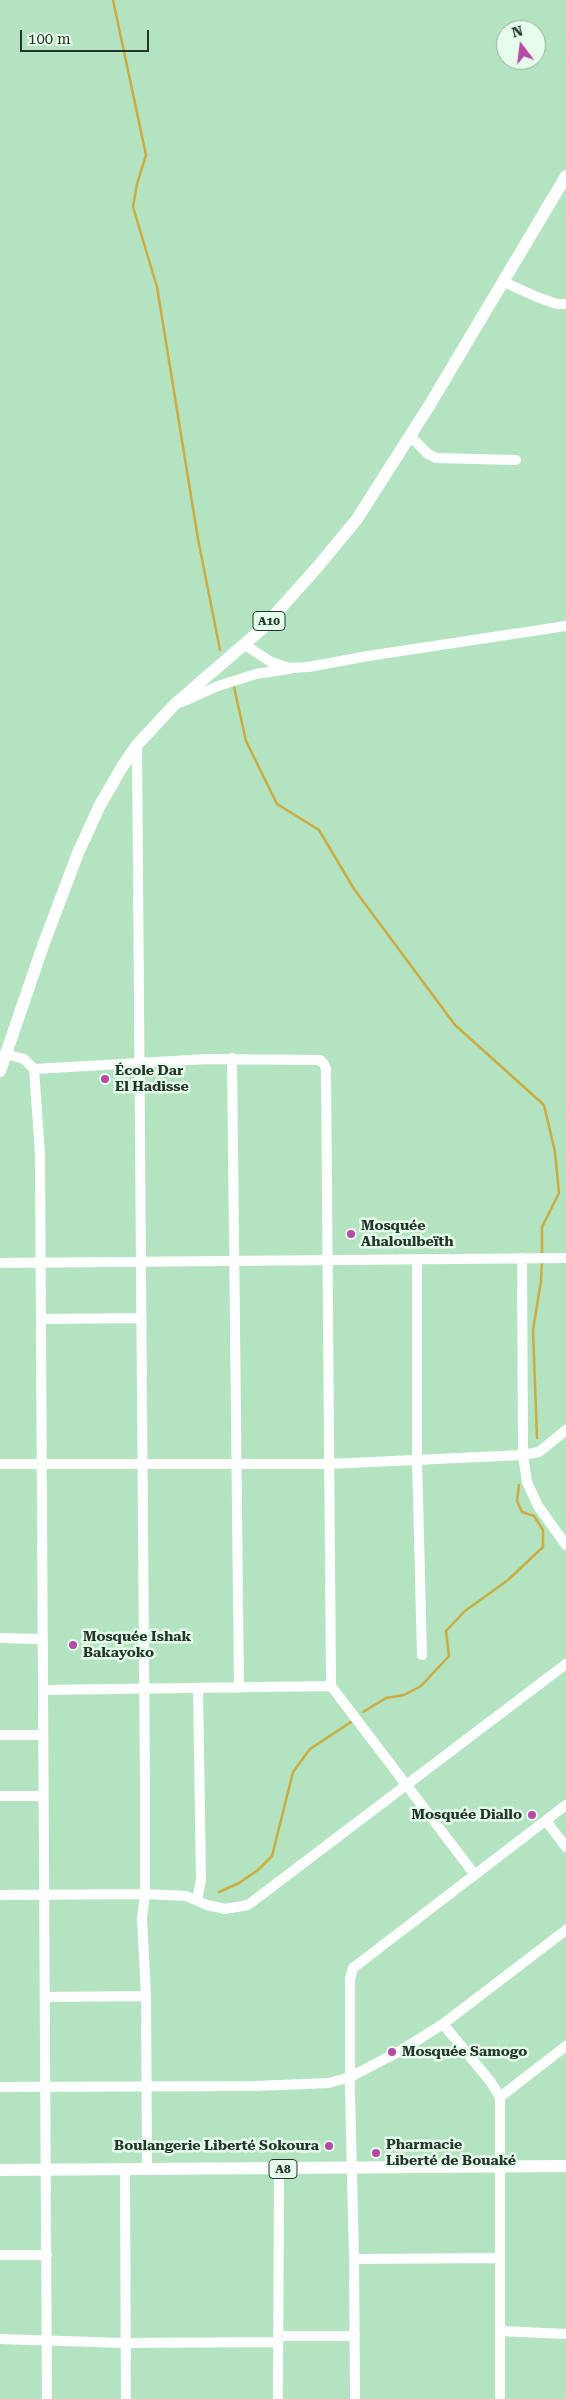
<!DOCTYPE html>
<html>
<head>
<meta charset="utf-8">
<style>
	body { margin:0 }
	#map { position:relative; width:566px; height:2399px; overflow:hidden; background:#b4e3c1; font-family:"Roboto Serif",serif }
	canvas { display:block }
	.north { position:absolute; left:496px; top:20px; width:50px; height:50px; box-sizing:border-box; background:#e6fdec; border:1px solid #98ad9e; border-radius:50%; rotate:345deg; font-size:14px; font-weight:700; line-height:20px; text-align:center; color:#233629 }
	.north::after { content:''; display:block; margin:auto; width:18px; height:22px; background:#b749a7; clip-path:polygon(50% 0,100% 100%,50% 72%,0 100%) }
	.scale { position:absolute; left:20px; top:30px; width:129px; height:22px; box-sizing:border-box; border:2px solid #233629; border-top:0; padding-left:6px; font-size:15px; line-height:18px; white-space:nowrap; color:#233629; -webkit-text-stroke:4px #e6fdec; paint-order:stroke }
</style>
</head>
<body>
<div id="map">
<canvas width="566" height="2399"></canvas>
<div class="north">N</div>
<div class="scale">100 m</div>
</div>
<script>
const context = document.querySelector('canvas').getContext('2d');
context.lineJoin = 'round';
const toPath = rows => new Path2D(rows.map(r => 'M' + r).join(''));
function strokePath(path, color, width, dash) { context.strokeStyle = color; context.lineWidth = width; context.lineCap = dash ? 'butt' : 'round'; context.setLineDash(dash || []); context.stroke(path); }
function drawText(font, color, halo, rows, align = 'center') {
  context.font = font + ' "Roboto Serif",serif'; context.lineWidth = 5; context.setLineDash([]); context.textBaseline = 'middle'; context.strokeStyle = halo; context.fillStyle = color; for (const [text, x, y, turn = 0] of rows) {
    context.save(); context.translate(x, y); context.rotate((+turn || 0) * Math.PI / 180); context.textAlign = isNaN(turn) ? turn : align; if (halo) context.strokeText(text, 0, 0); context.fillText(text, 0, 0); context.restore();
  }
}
const stream = toPath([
	[113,0,146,155,137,184,133,207,157,287,198,539,220,650],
	[234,687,246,741,277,804,319,830,354,889,455,1025,544,1105,555,1152,559,1193,542,1227,542,1255],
	[537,1438,533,1330,541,1281,542,1260],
	[363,1712,386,1698,404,1695,421,1686,449,1656,446,1631,465,1611,508,1580,543,1547,543,1530,534,1516,522,1512,517,1501,519,1485],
	[219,1892,239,1883,258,1870,272,1856,293,1772,310,1749,351,1722]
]);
const minor = toPath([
	[504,282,537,297,557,304,566,304],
	[410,436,428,454,436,458,516,460],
	[245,645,271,662,290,668,308,667,368,656,566,626],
	[182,702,218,686,256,674,289,669],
	[137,745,145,1786,145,1894,142,1918,146,1996,147,2169],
	[6,1054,24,1059,34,1069,40,1154,47,2399],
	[232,1058,239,1688],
	[34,1069,208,1059,320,1060,324,1064,326,1069,331,1686,475,1875],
	[522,1258,523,1455,527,1482,538,1506,566,1545],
	[417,1259,417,1459,422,1655],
	[0,1263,566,1258],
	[41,1319,141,1318],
	[0,1464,328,1464,523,1455,539,1452,566,1430],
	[0,1638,42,1639],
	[43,1690,331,1686],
	[0,1735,43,1735],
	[0,1796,42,1796],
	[546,1821,566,1847],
	[0,1895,145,1894,186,1896,207,1905,225,1909,248,1905,566,1664],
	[197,1900,201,1880,198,1688],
	[45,1997,146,1996],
	[443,2024,490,2081,500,2097,500,2399],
	[0,2087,255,2086,329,2083,350,2077,400,2051,443,2024,566,1930],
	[500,2097,566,2046],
	[125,2169,126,2399],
	[0,2255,47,2255],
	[354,2259,499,2258],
	[500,2331,566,2334],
	[278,2336,355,2336],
	[0,2339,125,2343,278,2342],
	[278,2399,279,2169],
	[355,2399,354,2259,350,2090,350,1979,353,1968,566,1805]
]);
const major = toPath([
	[0,1071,44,943,78,853,100,805,122,767,137,745,174,705,263,628,320,564,357,519,429,406,566,176],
	[0,2170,566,2166]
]);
const markers = [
	[105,1079,5,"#b749a7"],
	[351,1234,5,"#b749a7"],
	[73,1645,5,"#b749a7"],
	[532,1815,5,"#b749a7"],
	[392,2052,5,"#b749a7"],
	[329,2146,5,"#b749a7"],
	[376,2153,5,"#b749a7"]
];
const shields = [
	[269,621,32],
	[283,2169,28]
];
const shieldNames = [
	["A10",269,621],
	["A8",283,2169]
];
const poiNames = [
	["École Dar",115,1071],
	["El Hadisse",115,1087],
	["Mosquée",361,1226],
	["Ahaloulbeïth",361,1242],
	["Mosquée Ishak",83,1637],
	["Bakayoko",83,1653],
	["Mosquée Diallo",522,1815,"right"],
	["Mosquée Samogo",402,2052],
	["Pharmacie",386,2145],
	["Liberté de Bouaké",386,2161],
	["Boulangerie Liberté Sokoura",319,2146,"right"]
];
strokePath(stream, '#caac40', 2.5);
strokePath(minor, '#fff', 10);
strokePath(major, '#fff', 12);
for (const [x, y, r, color] of markers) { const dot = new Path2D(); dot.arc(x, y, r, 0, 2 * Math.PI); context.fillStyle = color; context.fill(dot); strokePath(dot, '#e6fdec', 2); }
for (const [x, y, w] of shields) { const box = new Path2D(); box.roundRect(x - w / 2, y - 9.5, w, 19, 4); context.fillStyle = '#e6fdec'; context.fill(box); strokePath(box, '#233629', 1); }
drawText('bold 12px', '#233629', null, shieldNames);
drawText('bold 14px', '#233629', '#e6fdec', poiNames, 'left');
</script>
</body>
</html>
